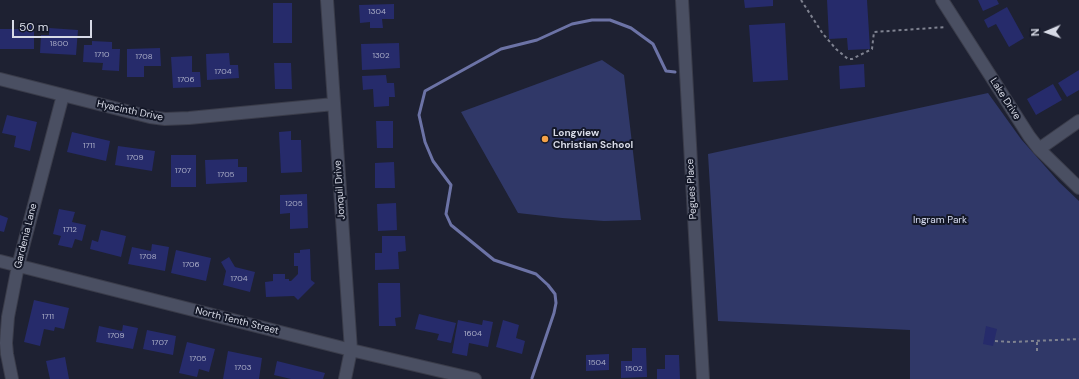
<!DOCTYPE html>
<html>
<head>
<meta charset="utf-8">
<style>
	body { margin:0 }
	#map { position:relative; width:1079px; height:379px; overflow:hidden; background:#1e2132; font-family:"DM Sans",sans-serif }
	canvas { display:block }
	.north { position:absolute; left:1027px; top:12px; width:40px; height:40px; -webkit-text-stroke:3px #141828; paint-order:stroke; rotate:268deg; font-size:11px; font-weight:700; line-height:16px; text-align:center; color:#d7dae6 }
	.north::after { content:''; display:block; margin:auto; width:14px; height:18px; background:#d7dae6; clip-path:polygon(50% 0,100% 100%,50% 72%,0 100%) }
	.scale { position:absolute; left:12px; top:20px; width:80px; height:18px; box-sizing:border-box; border:2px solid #d7dae6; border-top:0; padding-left:5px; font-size:12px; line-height:14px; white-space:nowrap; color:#d7dae6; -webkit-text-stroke:3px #141828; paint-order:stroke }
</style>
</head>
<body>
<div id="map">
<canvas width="1079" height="379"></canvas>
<div class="north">N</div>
<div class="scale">50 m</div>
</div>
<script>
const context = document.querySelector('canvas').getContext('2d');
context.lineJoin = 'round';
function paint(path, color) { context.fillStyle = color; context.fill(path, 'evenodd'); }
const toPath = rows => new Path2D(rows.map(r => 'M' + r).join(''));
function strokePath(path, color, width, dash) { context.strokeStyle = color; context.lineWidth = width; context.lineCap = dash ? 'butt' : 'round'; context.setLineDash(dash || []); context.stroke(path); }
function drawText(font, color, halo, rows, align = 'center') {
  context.font = font + ' "DM Sans",sans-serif'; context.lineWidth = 4; context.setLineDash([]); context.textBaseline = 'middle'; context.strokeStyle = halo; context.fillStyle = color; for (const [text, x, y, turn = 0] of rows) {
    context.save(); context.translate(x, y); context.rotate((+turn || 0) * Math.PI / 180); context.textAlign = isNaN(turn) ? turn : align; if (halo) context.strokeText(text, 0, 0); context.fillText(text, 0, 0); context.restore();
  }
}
const green = toPath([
	[602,60,624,75,641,220,604,221,562,218,518,213,461,112],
	[988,93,1021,139,1059,182,1079,201,1079,379,910,379,910,330,718,321,708,154]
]);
const stream = toPath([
	[532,378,554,313,556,303,555,294,548,285,536,274,494,260,451,225,446,214,451,185,433,161,425,142,419,115,425,91,501,49,537,40,572,24,592,20,610,20,631,28,653,44,666,71,675,72]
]);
const building = toPath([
	[744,0,773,0,773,6,745,8],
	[827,0,867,0,870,49,848,50,847,38,829,39],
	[978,0,997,0,999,4,983,11],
	[273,3,292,3,292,43,273,43],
	[394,4,394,19,382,19,383,28,370,28,370,22,360,23,359,5],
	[1007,7,1024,38,1009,47,996,24,988,28,984,20],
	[19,23,34,23,34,49,0,49,0,29,19,29],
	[785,23,788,80,753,82,749,25],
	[49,28,78,30,76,55,40,53,41,35,49,35],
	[92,41,112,42,112,49,120,49,119,71,102,70,103,63,83,62,84,45,92,45],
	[399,43,400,68,362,70,361,44],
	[160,48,161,66,144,66,144,77,127,77,127,49],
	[229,53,230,65,238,65,239,78,207,80,206,54],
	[192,56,192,72,200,72,201,87,173,88,171,57],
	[274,63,291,63,292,89,275,89],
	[864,64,865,87,840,89,839,66],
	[1079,70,1079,90,1067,97,1058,83],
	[386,75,387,83,394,83,395,97,389,97,389,106,374,107,373,89,363,90,362,76],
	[1053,84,1062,100,1036,115,1027,99],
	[7,115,37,122,30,151,14,147,16,136,2,133],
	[376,121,393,121,393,148,377,148],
	[291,131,291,140,301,140,302,172,281,173,279,132],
	[72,132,110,141,106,161,67,152],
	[118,146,155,151,152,171,115,165],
	[171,155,196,155,196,187,171,187],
	[238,159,238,167,247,167,247,182,206,184,205,160],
	[394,162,395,188,375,188,375,163],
	[307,194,308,228,290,229,290,213,280,214,280,195],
	[396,203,397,230,378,231,377,204],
	[59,209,75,212,72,222,86,225,82,241,75,239,72,248,58,245,61,236,53,234],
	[0,215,8,218,4,232,0,231],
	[101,230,126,236,121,257,90,249,92,240,98,242],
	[382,236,405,236,406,251,398,252,399,269,375,270,375,253,382,253],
	[152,244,169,247,165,271,128,264,132,247,151,251],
	[310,249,311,280,315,283,298,300,294,296,266,297,265,282,273,281,273,274,285,274,285,279,289,279,289,281,291,281,298,274,298,266,294,266,294,253,300,253,300,250],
	[176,250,211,258,206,281,171,273],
	[229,257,235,267,255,272,250,292,223,285,226,271,221,262],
	[378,283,400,283,401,317,395,318,396,326,379,326],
	[34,300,69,308,64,329,55,327,54,331,44,329,40,346,24,342],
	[419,314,456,323,451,343,437,340,439,334,415,329],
	[458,320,482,325,483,320,493,322,488,347,469,343,467,356,452,353],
	[503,320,519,325,516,338,525,341,522,354,496,347],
	[123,325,138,328,133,349,96,342,99,326,122,331],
	[986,326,997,329,993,346,983,344],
	[147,330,176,336,173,355,143,349],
	[187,342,215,349,209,372,199,369,197,377,179,373],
	[632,348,646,348,647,377,621,378,621,361,632,361],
	[228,351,262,358,259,379,223,379],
	[609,354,609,370,586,371,586,355],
	[665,355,679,355,680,379,657,379,657,369,665,369],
	[65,357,69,379,50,379,46,361],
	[277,361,325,373,323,379,291,379,274,375]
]);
const path = toPath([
	[801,0,823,34,836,49,848,59,852,59,872,49,874,32,946,27],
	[995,341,1011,342,1079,339],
	[1037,351,1037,342]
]);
const minor = toPath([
	[327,0,351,350,345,379],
	[682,0,703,379],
	[942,0,1029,136,1039,149,1079,188],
	[0,79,150,117,165,119,189,118,334,104],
	[1039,149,1079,121],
	[0,261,351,350,475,379],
	[12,379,7,354,6,343,8,317,18,266,63,95]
]);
const markers = [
	[545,139,4,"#f6a247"]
];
const numberNames = [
	["1304",377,12],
	["1800",59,44],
	["1710",102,55],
	["1302",381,56],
	["1708",144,57],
	["1704",223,72],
	["1706",186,80],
	["1711",89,146],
	["1709",135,158],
	["1707",183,171],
	["1705",226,175],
	["1205",294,204],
	["1712",70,230],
	["1708",148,257],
	["1706",191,265],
	["1704",239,279],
	["1711",48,317],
	["1604",473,334],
	["1709",116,336],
	["1707",160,343],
	["1705",198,359],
	["1504",597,363],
	["1703",243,368],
	["1502",634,369]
];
const streetNames = [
	["Lake Drive",1005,99,57],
	["Hyacinth Drive",130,111,12],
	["Pegues Place",692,189,-93],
	["Jonquil Drive",340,190,-94],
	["Gardenia Lane",26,236,-76],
	["North Tenth Street",237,321,14]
];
const poiNames = [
	["Longview",553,133],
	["Christian School",553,145]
];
const parkNames = [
	["Ingram Park",940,220]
];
paint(green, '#303868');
strokePath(stream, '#6c73a6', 3);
paint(building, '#262b6b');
strokePath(minor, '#3a3c4a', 14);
strokePath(path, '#7f8290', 2, [3, 3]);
strokePath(minor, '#4a4f62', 12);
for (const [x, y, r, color] of markers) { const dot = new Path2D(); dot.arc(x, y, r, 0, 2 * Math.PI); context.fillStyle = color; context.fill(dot); strokePath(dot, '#141828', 1.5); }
drawText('8px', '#abaec7', null, numberNames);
drawText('10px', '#d7dae6', '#141828', streetNames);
drawText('bold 10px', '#d7dae6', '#141828', poiNames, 'left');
drawText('10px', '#d8ddf1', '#141828', parkNames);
</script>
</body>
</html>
